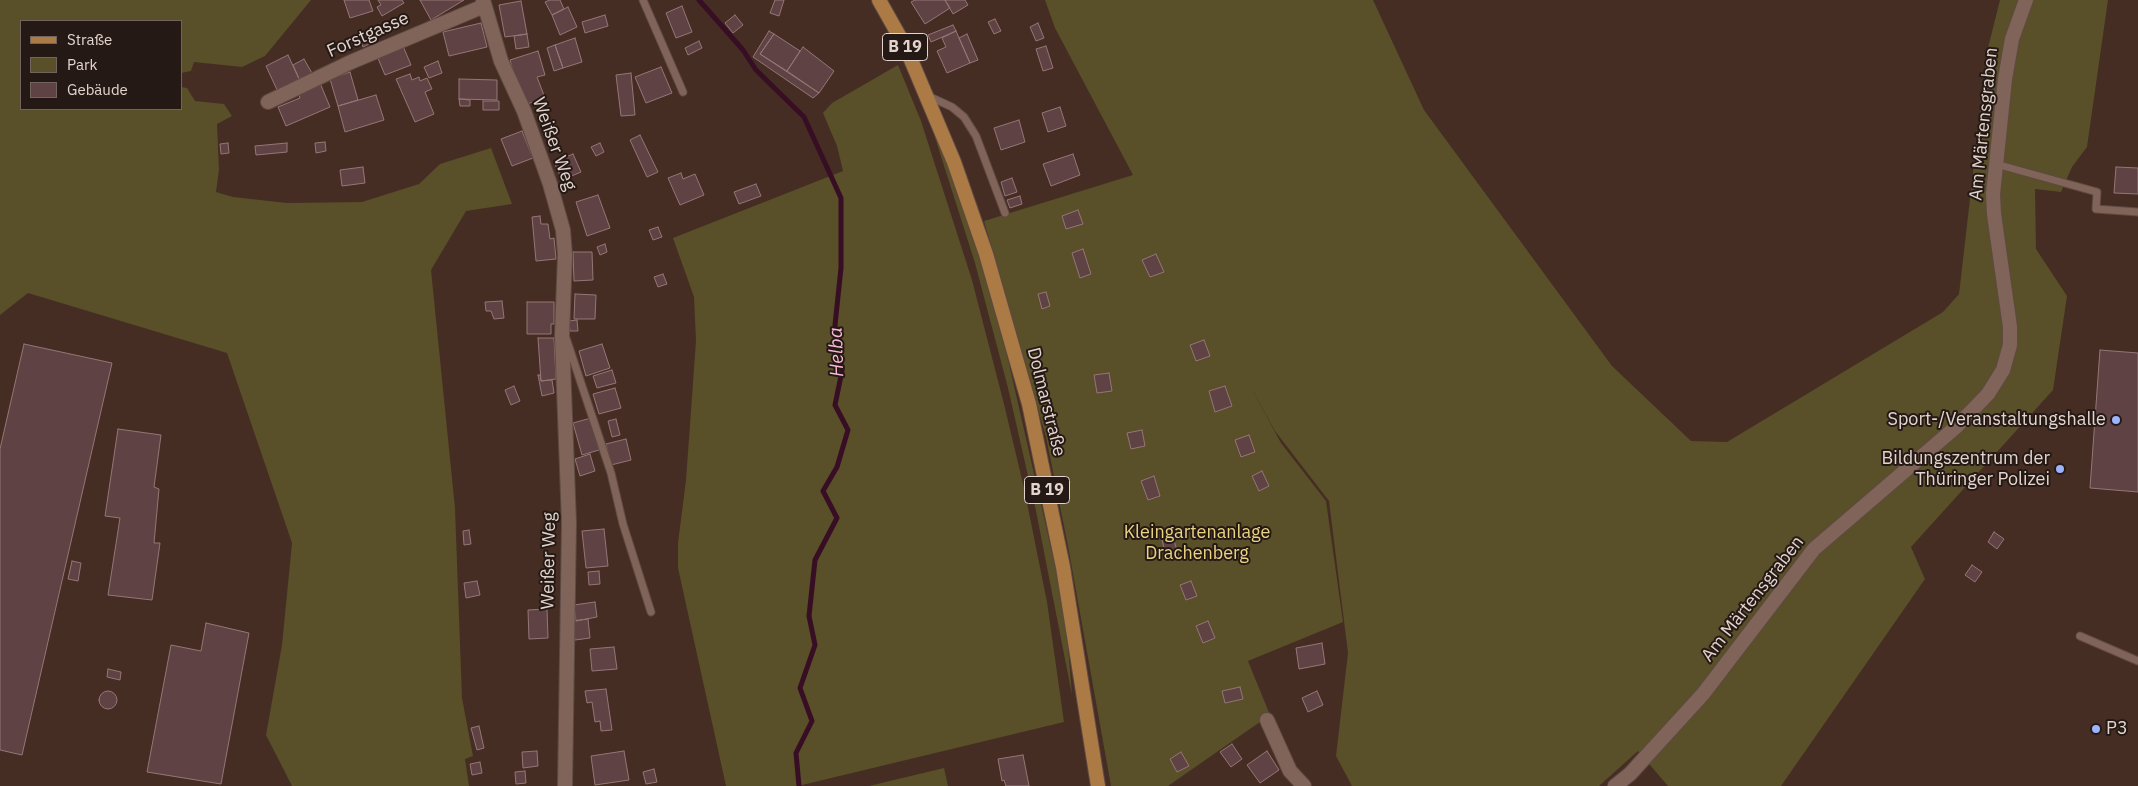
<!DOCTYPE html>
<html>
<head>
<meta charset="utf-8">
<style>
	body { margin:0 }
	#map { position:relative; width:2138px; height:786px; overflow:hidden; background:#452d24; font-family:"IBM Plex Sans",sans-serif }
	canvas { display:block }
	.legend { position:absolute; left:20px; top:20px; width:162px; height:90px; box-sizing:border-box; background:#241914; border:1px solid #71645e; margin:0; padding:6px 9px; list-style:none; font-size:15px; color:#e4d4ce }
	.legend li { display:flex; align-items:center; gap:10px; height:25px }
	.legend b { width:25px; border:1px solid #71645e }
</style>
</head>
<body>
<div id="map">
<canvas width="2138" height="786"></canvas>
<ul class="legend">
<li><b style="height:6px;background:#ab7a45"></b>Straße</li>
<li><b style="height:14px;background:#594f28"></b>Park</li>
<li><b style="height:14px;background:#5f4344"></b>Gebäude</li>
</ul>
</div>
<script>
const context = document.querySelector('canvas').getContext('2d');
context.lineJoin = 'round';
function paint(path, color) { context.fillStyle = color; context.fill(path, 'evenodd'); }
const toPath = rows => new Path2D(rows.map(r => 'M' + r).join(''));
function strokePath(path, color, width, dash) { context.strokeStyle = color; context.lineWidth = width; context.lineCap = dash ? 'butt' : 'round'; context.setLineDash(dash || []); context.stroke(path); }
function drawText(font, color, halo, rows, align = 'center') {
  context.font = font + ' "IBM Plex Sans",sans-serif'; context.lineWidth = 4; context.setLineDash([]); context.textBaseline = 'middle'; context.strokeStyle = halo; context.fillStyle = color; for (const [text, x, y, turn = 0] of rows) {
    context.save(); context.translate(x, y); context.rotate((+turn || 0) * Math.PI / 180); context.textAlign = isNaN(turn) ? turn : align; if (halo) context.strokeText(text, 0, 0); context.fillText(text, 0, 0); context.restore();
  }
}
const green = toPath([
	[0,0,311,0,265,56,242,67,194,62,191,71,181,73,181,21,21,21,21,109,181,109,181,87,187,88,195,101,224,104,232,116,217,124,219,170,216,192,233,197,287,203,362,202,419,184,440,164,491,148,512,204,466,211,431,270,455,508,462,698,473,756,465,759,469,786,292,786,266,735,282,645,292,543,227,353,28,293,0,315],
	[1045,0,1373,0,1424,110,1612,366,1691,441,1727,442,1943,312,1959,294,1987,52,2000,0,2108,0,2087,147,2072,167,2061,192,2035,189,2036,249,2067,296,2053,390,1911,547,1925,579,1781,786,1668,786,1638,751,1599,786,1352,786,1336,756,1348,653,1329,501,1275,431,1248,382,1281,443,1326,501,1343,622,1248,661,1270,715,1168,786,1111,786,1068,546,1046,437,984,221,1133,175,1055,28],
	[898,65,921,121,972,280,1004,404,1024,488,1047,602,1064,722,798,786,726,786,678,568,678,543,686,480,696,341,694,297,673,238,843,171,837,146,823,113,832,103],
	[932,128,949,168,980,259,1007,355,1058,579,1068,646,1072,695,1036,511,1008,388,975,263],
	[944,768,948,786,869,786]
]);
const stream = toPath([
	[699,0,743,50,756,70,804,117,841,198,841,268,835,325,842,371,835,405,848,430,837,467,823,491,837,518,815,560,809,616,815,645,800,688,812,721,796,753,799,786]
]);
const building = toPath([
	[344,0,369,0,373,11,350,18,344,0],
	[378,0,402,0,404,3,382,16,377,7,381,5,378,0],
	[420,0,464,0,431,20,420,0],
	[550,0,560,0,564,9,552,15,545,2,550,0],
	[775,0,784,0,779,16,770,13,775,0],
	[915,0,945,0,950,8,925,24,911,2,915,0],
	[945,0,965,0,968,5,953,14,945,0],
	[521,1,527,34,505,37,499,5,521,1],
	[682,6,692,32,676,38,666,13,682,6],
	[568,7,577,27,560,35,552,15,568,7],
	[605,15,608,26,585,33,582,22,605,15],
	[735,15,743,25,733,33,725,23,735,15],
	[995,19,1001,31,994,34,988,22,995,19],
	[481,23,487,47,449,56,443,32,481,23],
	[1038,23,1044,38,1036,41,1030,27,1038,23],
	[953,25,956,31,931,42,928,35,953,25],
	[769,31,774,34,760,54,819,93,813,98,753,57,769,31],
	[956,31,970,63,947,73,937,51,946,47,942,38,956,31],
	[365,32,371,43,363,47,358,35,365,32],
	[527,34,529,47,516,49,514,36,527,34],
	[774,34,800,51,787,71,760,54,774,34],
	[967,34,978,60,970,63,959,38,967,34],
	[575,38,582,62,563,68,555,45,575,38],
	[699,41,702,48,688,55,685,48,699,41],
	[555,45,563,68,554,71,547,48,555,45],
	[403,46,411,65,385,75,377,56,403,46],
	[1046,46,1053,68,1043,71,1036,49,1046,46],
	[803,47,834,71,819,93,787,71,803,47],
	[538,51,545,75,537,77,545,98,527,104,516,82,510,60,538,51],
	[288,55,300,81,278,92,266,66,288,55],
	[304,59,313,75,300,81,293,65,304,59],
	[438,61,442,73,429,78,424,67,438,61],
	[661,67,672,93,646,103,635,77,661,67],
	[350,72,358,100,338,106,330,79,350,72],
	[631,73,635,115,621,116,616,75,631,73],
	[410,74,412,80,419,77,420,81,427,78,432,89,425,92,434,114,415,122,396,79,410,74],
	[459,79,497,80,497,100,459,99,459,79],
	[320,83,330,107,286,126,278,107,300,98,298,92,320,83],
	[376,95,384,120,345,132,338,106,376,95],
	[459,99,470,100,470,106,460,106,459,99],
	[483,101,499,101,499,110,483,110,483,101],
	[1060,107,1066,126,1048,132,1042,113,1060,107],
	[1019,120,1025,142,1001,150,994,128,1019,120],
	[522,131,533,158,512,166,501,139,522,131],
	[640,135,658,172,647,177,630,140,640,135],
	[325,142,326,151,316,153,315,143,325,142],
	[228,143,229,153,221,154,220,144,228,143],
	[287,143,287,152,256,155,255,146,287,143],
	[600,143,604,152,596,156,591,147,600,143],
	[573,154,581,172,562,180,554,162,573,154],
	[1073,154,1080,175,1051,186,1043,164,1073,154],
	[363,167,365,183,342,186,340,170,363,167],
	[2116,167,2138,168,2138,194,2114,193,2116,167],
	[681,173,683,179,695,174,704,195,680,205,668,178,681,173],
	[1012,178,1017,192,1005,196,1001,182,1012,178],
	[756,184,761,196,739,204,734,192,756,184],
	[598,195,610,228,587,236,576,202,598,195],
	[1020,196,1022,204,1010,208,1007,200,1020,196],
	[1078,210,1083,224,1066,229,1062,216,1078,210],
	[540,216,541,224,548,224,550,239,554,238,556,259,536,261,532,217,540,216],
	[658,227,662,237,653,240,649,230,658,227],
	[605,244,607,252,600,255,597,247,605,244],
	[1083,249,1091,274,1080,278,1072,253,1083,249],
	[573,252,592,252,593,280,574,281,573,252],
	[1156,254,1164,272,1150,277,1142,260,1156,254],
	[663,274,667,284,658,287,654,277,663,274],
	[1046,292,1050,306,1042,309,1038,294,1046,292],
	[575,294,596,295,595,319,574,319,575,294],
	[502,301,504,318,494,319,491,311,486,311,485,302,502,301],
	[527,302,554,302,554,324,551,324,551,334,527,334,527,302],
	[577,320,578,331,570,331,569,321,577,320],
	[538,338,554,338,556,379,541,381,538,338],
	[1204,340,1210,356,1196,361,1190,345,1204,340],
	[24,344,112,363,22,755,0,750,0,449,24,344],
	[602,344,610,368,586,376,579,351,602,344],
	[2100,350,2138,353,2138,492,2090,488,2100,350],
	[612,370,616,383,597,388,593,376,612,370],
	[1109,373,1112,391,1097,393,1094,375,1109,373],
	[538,375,540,375,541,381,552,380,554,393,542,396,538,375],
	[514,386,520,401,511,405,505,390,514,386],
	[1225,386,1232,406,1215,412,1209,391,1225,386],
	[615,388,621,408,599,414,593,394,615,388],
	[591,418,599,450,582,455,573,423,591,418],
	[616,419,620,435,612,437,608,421,616,419],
	[118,429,161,435,154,487,159,489,154,543,160,543,152,600,108,595,120,518,105,516,118,429],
	[1142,430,1145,446,1131,449,1127,433,1142,430],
	[1249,435,1255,452,1241,457,1235,440,1249,435],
	[626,439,631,460,611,465,606,444,626,439],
	[590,454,595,471,580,476,575,459,590,454],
	[1262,471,1269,486,1259,491,1252,476,1262,471],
	[1154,476,1160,496,1148,500,1141,481,1154,476],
	[604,529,608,566,586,568,582,531,604,529],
	[469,530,471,544,464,545,463,531,469,530],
	[1994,532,2004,539,1997,549,1988,542,1994,532],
	[1173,537,1179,558,1167,560,1162,540,1173,537],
	[72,561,81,563,78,581,68,579,72,561],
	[1972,565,1982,572,1975,582,1965,575,1972,565],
	[599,571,600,584,589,585,588,572,599,571],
	[477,581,480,595,466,598,464,583,477,581],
	[1191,581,1197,596,1186,600,1180,585,1191,581],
	[595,602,597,617,576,621,574,605,595,602],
	[547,609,548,638,529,639,528,610,547,609],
	[588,619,590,638,575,640,572,621,588,619],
	[1208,621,1215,638,1203,643,1196,626,1208,621],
	[206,623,249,633,221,784,147,772,171,645,201,651,206,623],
	[1322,643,1325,664,1299,669,1296,648,1322,643],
	[614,647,617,669,592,671,590,649,614,647],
	[108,669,121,672,120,680,107,677,108,669],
	[1240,687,1243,699,1225,703,1222,691,1240,687],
	[606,689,612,730,601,731,600,721,595,722,592,702,587,703,585,691,606,689],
	[1317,691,1323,705,1308,712,1302,698,1317,691],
	'99 700a9 9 0 1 1 18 0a9 9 0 1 1-18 0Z',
	[479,726,484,748,477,750,471,728,479,726],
	[1232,744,1242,759,1231,767,1220,752,1232,744],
	[537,751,538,766,523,768,522,752,537,751],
	[624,751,629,780,595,785,591,756,624,751],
	[1267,751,1279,770,1260,783,1247,765,1267,751],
	[1181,752,1189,766,1177,772,1170,759,1181,752],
	[1023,755,1029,786,1006,786,1004,780,1002,781,998,759,1023,755],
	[480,762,482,773,472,775,470,764,480,762],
	[654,769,657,782,646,784,643,772,654,769],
	[525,771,526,783,516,784,515,772,525,771]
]);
const service = toPath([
	[643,0,683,92],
	[928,96,952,107,964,117,976,136,1005,213],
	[1996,164,2097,192,2096,209,2138,212],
	[566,338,611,473,623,524,651,612],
	[2080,636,2138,661]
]);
const minor = toPath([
	[483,0,501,61,524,111,550,184,563,230,565,255,562,336,569,523,565,786],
	[268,102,351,62,484,6],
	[1267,720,1290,771,1304,786],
	[1615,786,1630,774,1703,694,1814,549,1956,427,1988,394,2003,370,2010,345,2010,327,1994,214,1993,194,2005,79,2012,39,2026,0]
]);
const primary = toPath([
	[879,0,906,48,954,162,986,254,1029,404,1063,567,1098,786]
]);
const markers = [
	[2116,420,5,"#9eb3fd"],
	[2060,469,5,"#9eb3fd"],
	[2096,729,5,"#9eb3fd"]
];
const shields = [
	[905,47,45],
	[1047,490,45]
];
const shieldNames = [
	["B 19",905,47],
	["B 19",1047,490]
];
const streetNames = [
	["Forstgasse",368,35,-24],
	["Am Märtensgraben",1984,124,-84],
	["Weißer Weg",554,144,70],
	["Dolmarstraße",1046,402,76],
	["Weißer Weg",549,561,-89],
	["Am Märtensgraben",1753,599,-52]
];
const poiNames = [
	["Sport-/Veranstaltungshalle",2106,420],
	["Bildungszentrum der",2050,459],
	["Thüringer Polizei",2050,480],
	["P3",2106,729,"left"]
];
const parkNames = [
	["Kleingartenanlage",1197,533],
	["Drachenberg",1197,554]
];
const waterNames = [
	["Helba",837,352,-92]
];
paint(green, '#594f28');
strokePath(stream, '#380e25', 5);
paint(building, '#5f4344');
strokePath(building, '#957677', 1);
strokePath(service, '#5f4a42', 9);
strokePath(minor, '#5f4a42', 16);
strokePath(primary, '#5f4a42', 16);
strokePath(service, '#80645a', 7);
strokePath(minor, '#80645a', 14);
strokePath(primary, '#ab7a45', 14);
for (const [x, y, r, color] of markers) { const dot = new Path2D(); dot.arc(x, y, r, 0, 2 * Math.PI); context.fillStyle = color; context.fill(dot); strokePath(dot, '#241914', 2); }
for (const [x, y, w] of shields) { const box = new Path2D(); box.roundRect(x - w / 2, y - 13.5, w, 27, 4); context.fillStyle = '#241914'; context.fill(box); strokePath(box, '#e4d4ce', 1); }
drawText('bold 16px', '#e4d4ce', null, shieldNames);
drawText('18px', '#e4d4ce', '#241914', streetNames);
drawText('18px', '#e4d4ce', '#241914', poiNames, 'right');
drawText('18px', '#ead484', '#241914', parkNames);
drawText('italic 19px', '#fabad7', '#241914', waterNames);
</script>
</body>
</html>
